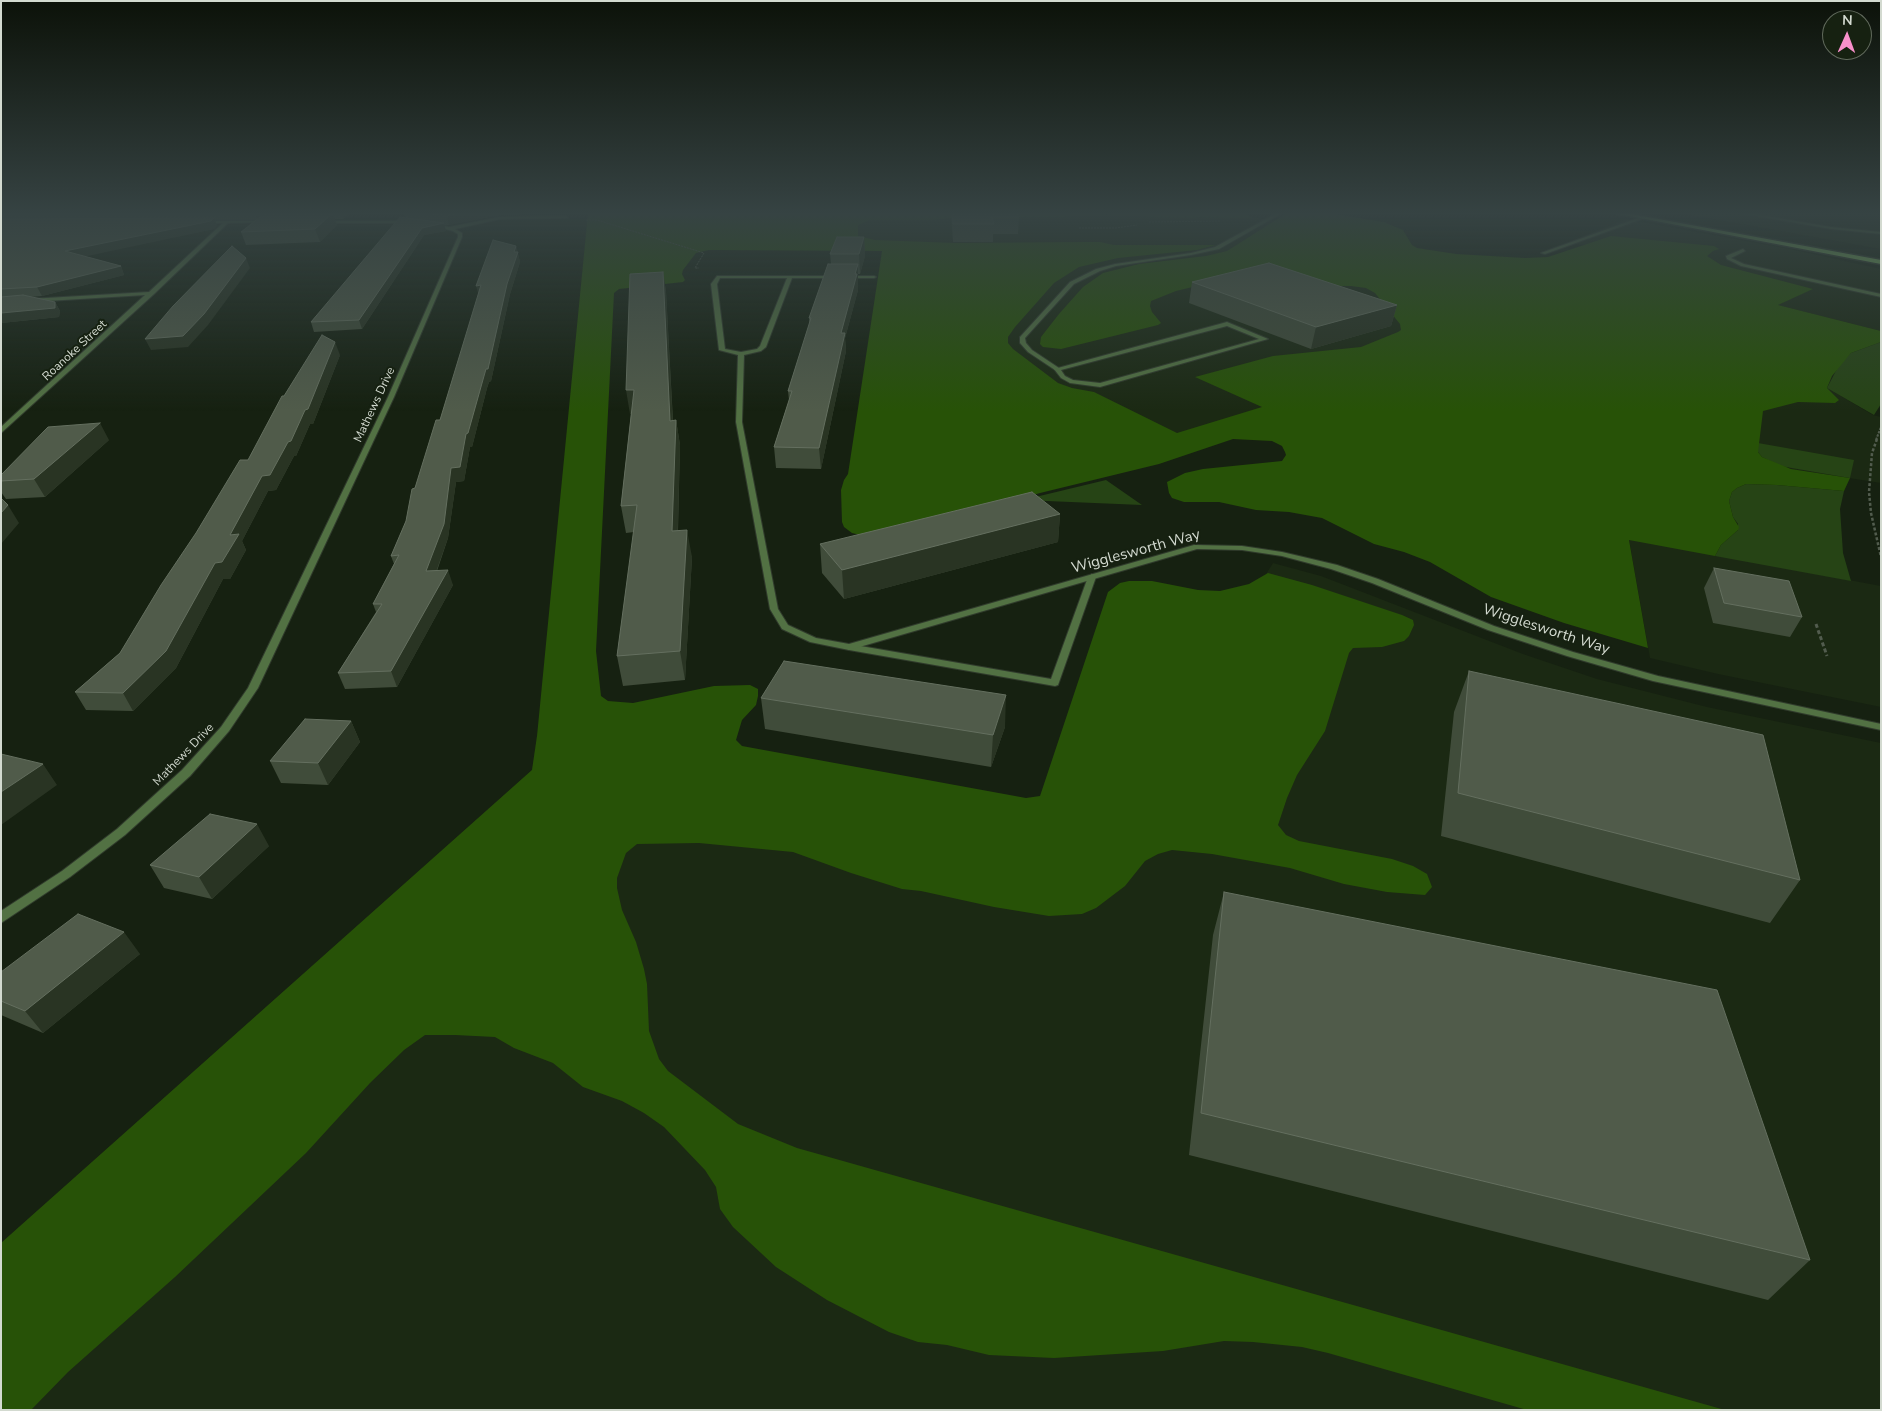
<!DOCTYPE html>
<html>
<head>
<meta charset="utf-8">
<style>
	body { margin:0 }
	#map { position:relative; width:1882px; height:1411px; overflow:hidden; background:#162111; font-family:"Nunito Sans",sans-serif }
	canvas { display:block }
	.frame { position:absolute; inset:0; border:2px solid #d3dad0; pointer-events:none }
	.north { position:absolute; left:1822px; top:10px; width:50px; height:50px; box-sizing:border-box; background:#162111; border:1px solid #626b5d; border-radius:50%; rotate:2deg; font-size:14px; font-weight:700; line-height:20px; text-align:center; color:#d3dad0 }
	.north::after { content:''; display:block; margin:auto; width:18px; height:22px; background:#f890cb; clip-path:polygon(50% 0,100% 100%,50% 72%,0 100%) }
</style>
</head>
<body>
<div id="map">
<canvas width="1882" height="1411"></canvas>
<div class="frame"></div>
<div class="north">N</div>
</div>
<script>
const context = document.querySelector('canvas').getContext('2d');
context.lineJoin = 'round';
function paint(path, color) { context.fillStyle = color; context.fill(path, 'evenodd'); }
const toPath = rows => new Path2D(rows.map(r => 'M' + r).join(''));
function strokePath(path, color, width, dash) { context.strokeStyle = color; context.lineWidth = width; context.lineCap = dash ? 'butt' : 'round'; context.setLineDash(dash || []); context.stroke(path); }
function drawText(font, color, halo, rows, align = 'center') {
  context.font = font + ' "Nunito Sans",sans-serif'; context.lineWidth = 4; context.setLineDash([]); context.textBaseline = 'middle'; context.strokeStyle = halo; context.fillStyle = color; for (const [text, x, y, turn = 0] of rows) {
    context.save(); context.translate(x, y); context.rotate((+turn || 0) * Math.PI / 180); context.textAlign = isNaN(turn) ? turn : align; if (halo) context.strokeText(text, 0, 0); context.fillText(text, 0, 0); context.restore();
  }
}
const built = toPath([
	[588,213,1176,213,1198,218,1258,218,1286,223,1624,324,894,523,908,246],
	[1680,213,1881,213,1881,249],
	[1626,219,1790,249,1881,269,1881,331,1777,305,1812,289,1698,269,1568,242],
	[1726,328,1873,415,1881,417,1881,483,1791,469,1627,358],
	[1629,539,1881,586,1881,707,1718,674,1650,658],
	[1273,563,1321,576,1523,654,1597,679,1707,707,1881,743,1881,1410,1,1410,1,1243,532,770,537,736,1095,849]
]);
const green = toPath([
	[1881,342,1881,404,1874,415,1827,388,1839,365,1851,353],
	[1758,443,1854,460,1850,478,1780,466,1762,457,1758,452],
	[1106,480,1142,505,1023,500],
	[1746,484,1777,485,1844,491,1840,509,1843,553,1851,581,1715,556,1721,545,1738,530,1738,524,1733,517,1729,501,1732,492,1737,488]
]);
const forest = toPath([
	[588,213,1244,213,1253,218,1154,217,1106,214,1062,217,966,217,929,220,870,220,858,225,858,236,875,240,955,243,1083,242,1100,242,1114,245,1216,245,1197,250,1118,258,1079,267,1054,283,1015,327,1008,337,1008,343,1013,349,1058,383,1072,388,1094,392,1177,433,1262,407,1195,377,1273,356,1361,347,1398,332,1401,330,1400,324,1375,293,1366,288,1351,286,1201,285,1176,291,1151,301,1150,306,1152,312,1161,323,1158,325,1061,349,1043,347,1040,344,1041,337,1059,314,1083,287,1103,273,1139,264,1206,256,1227,251,1287,213,1328,213,1384,222,1403,230,1412,245,1417,248,1456,254,1525,258,1548,257,1611,236,1714,246,1719,249,1713,251,1707,256,1721,265,1813,289,1778,305,1881,331,1881,342,1851,353,1832,376,1827,388,1839,400,1835,403,1798,402,1763,411,1758,452,1762,457,1791,469,1850,478,1844,491,1777,485,1746,484,1737,488,1732,492,1729,501,1733,517,1739,527,1738,530,1721,545,1715,556,1629,540,1648,648,1564,623,1491,597,1430,562,1404,552,1374,544,1322,518,1289,512,1256,510,1219,502,1184,502,1172,498,1169,493,1167,482,1185,473,1203,469,1282,461,1286,455,1285,452,1282,446,1272,441,1233,439,1159,464,1040,493,914,530,860,535,852,533,844,527,842,522,841,490,844,480,848,474,882,251,709,250,696,253,683,270,682,274,685,280,683,282,619,289,614,293,596,651,601,696,608,701,633,703,714,686,750,685,758,689,758,696,756,705,742,720,736,740,742,746,1026,798,1040,796,1108,592,1120,583,1129,581,1152,581,1198,590,1220,591,1249,584,1268,573,1312,585,1402,615,1413,620,1414,625,1409,636,1404,641,1382,647,1353,648,1349,653,1325,731,1297,775,1287,798,1278,825,1286,835,1299,841,1392,859,1413,866,1427,874,1432,887,1425,895,1387,892,1344,884,1290,868,1212,854,1172,850,1158,854,1145,861,1125,886,1096,908,1082,914,1049,916,994,907,921,891,902,889,851,873,793,852,699,843,637,844,626,853,617,878,617,888,622,910,636,942,644,969,647,984,649,1031,659,1059,668,1071,738,1124,797,1148,1725,1410,1527,1410,1328,1353,1302,1347,1253,1342,1224,1341,1163,1351,1054,1358,989,1355,947,1345,918,1342,889,1332,827,1300,776,1267,733,1227,720,1209,716,1187,705,1170,664,1127,644,1113,622,1101,583,1087,553,1063,514,1048,495,1037,455,1035,425,1035,404,1050,370,1083,306,1153,175,1277,68,1372,31,1410,1,1410,1,1243,532,770,537,736]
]);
const pathFar3 = toPath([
	[586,220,597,220,704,253,695,268,699,268],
	[1149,222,1221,221],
	[1079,228,1116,228,1137,225]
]);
const pathFar2 = toPath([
	[1876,440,1881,427]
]);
const pathFar1 = toPath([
	[1877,439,1872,453,1869,492,1871,513,1881,557]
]);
const path = toPath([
	[1816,624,1827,656]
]);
const service = toPath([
	[1739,213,1749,213,1831,227,1881,232,1881,234,1831,229,1739,213],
	[1641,217,1645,218,1545,254,1541,253,1641,217],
	[1743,249,1745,251,1731,258,1744,264,1881,294,1881,297,1741,266,1727,259,1726,256,1743,249],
	[1227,322,1268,339,1100,387,1070,383,1061,378,1054,369,1227,322],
	[1227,326,1259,339,1100,383,1073,380,1065,376,1061,370,1227,326],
	[1092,574,1096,577,1058,685,1055,686,849,650,844,647,849,644,1051,679,1088,577,1092,574]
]);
const minor = toPath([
	[1277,213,1282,213,1219,249,1191,255,1116,266,1100,271,1074,284,1025,338,1026,343,1032,350,1059,368,1059,370,1055,370,1028,352,1020,343,1020,337,1070,282,1096,269,1115,264,1191,253,1215,247,1277,213],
	[566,216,568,218,500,219,455,229,462,233,462,237,394,397,258,688,229,731,190,776,125,835,70,877,1,923,1,911,62,871,117,829,182,770,221,727,248,688,388,397,458,237,458,234,453,231,430,225,430,223,449,227,500,217,566,216],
	[200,221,268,221,270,222,228,223,154,294,1,433,1,427,145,295,31,302,28,300,29,299,149,292,223,223,202,223,200,221],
	[320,221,408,221,410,222,408,223,322,223,320,221],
	[717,276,874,276,876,277,874,278,792,278,766,347,761,351,744,355,742,422,778,609,788,625,816,638,849,644,1194,545,1242,546,1282,552,1337,565,1378,579,1494,626,1573,652,1658,676,1881,724,1881,730,1653,681,1567,656,1488,630,1372,583,1331,569,1282,556,1242,550,1197,549,849,650,810,642,782,629,770,609,736,422,738,355,719,350,711,284,717,276],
	[720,278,787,278,760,346,757,349,741,352,725,349,717,284,720,278]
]);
const primary = toPath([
	[1614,213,1626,213,1881,260,1881,264,1614,213]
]);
const wall = toPath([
	[1,213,350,213,343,219,335,219,337,225,320,242,246,245,241,232,257,220,215,220,217,226,214,229,84,256,121,266,124,275,42,296,30,297,55,302,60,311,59,317,1,323],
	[404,213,526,213,517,215,500,215,449,225,444,225,446,231,424,235,362,329,314,332,311,322,406,218],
	[951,213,1018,213,1019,217,1018,234,993,234,993,242,953,242],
	[864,237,865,256,860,274,858,274,858,290,845,338,846,351,821,469,776,468,774,447,789,400,788,391,809,325,809,318,831,264,830,254],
	[516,246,520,262,510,294,491,381,489,382,487,388,472,447,470,447,464,481,456,482,448,538,437,571,453,585,397,687,345,689,338,673,376,612,373,604,394,564,391,556,406,521,415,488,440,420],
	[663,272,666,292,673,421,676,420,680,445,678,530,692,557,685,680,623,686,617,656,634,532,626,533,621,506,631,414,630,414],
	[1192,282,1397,305,1391,326,1311,349,1189,303],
	[340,355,313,424,310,424,296,456,294,456,276,490,268,491,242,541,246,550,230,579,223,579,176,668,133,711,86,710,75,692,120,653,248,460,284,396],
	[109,440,45,497,6,499,1,492,1,475],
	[1060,514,1058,542,844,599,822,573,820,544],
	[1714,568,1802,617,1790,637,1713,623,1704,588],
	[1469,671,1800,880,1770,923,1441,836,1454,712],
	[761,698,1005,727,991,767,765,729],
	[351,721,360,742,328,785,281,783,270,761],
	[269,846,212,899,164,888,150,865],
	[1224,892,1810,1260,1768,1300,1189,1155,1213,935],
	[140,954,43,1033,1,1015,1,972]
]);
const shadedWall = toPath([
	[255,213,274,213,275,216,257,220],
	[333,213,337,225,320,242,315,229],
	[341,213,350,213,343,219],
	[462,213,499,213,500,215,449,225,447,216],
	[214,218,217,226,214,229,69,260,65,251],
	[444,223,446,231,424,235,362,329,359,320,422,228],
	[864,237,865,256,860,274,859,254],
	[516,246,520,262,510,294,491,381,489,382,487,388,472,447,470,447,464,481,456,482,448,538,431,586,426,571,451,468,466,434],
	[246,258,250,268,208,325,188,347,151,350,145,339],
	[858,264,858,290,845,338,846,351,821,469,819,448,841,333],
	[121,266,124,275,42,296,37,287],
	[663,272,666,292,674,445,670,421],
	[481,285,479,296,476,286],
	[55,302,60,311,59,317,1,323,1,313],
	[1397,305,1391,326,1311,349,1316,327],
	[335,342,340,355,313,424,310,424,296,456,294,456,276,490,268,491,242,541,246,550,230,579,223,579,176,668,133,711,123,693,230,535],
	[626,390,634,390,638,413,630,414],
	[676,420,680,445,677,558,672,531],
	[100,423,109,440,45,497,34,479],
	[8,505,19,523,1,544,1,513],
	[1060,514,1058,542,844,599,842,570],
	[687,530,692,557,685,680,680,651],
	[448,570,453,585,397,687,391,671],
	[1006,695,1005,727,991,767,993,735],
	[351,721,360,742,328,785,318,763],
	[43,764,57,785,1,825,1,792],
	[257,824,269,846,212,899,199,877],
	[124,932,140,954,43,1033,25,1011]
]);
const building = toPath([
	[1,213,97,213,1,214,1,213],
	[265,213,333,213,315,229,241,232,265,213],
	[422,213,462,213,447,216,422,213],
	[952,213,1018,213,1019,217,992,217,994,224,953,224,952,213],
	[400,217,444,223,422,228,359,320,311,322,400,217],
	[214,218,211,221,65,251,121,266,37,287,1,289,1,219,214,218],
	[837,237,864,237,859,254,830,254,837,237],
	[493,240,516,246,514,252,518,252,507,284,488,369,486,369,484,376,468,433,466,434,460,467,451,468,444,524,426,571,448,570,391,671,338,673,382,604,373,604,399,555,391,556,406,521,412,489,415,488,436,420,440,420,481,285,476,286,493,240],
	[232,246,246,258,204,314,183,336,145,339,173,306,232,246],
	[1269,263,1397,305,1316,327,1192,282,1269,263],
	[828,264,858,264,855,274,857,274,841,333,845,333,819,448,774,447,792,391,788,391,811,318,809,318,828,264],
	[663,272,670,421,676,420,672,531,687,530,680,651,617,656,637,505,621,506,634,390,626,390,630,274,663,272],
	[23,295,55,302,55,308,1,313,1,297,23,295],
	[322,335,335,342,308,409,305,410,291,441,288,442,270,475,262,476,230,535,239,534,222,562,215,563,166,651,123,693,75,692,120,653,161,585,196,533,240,460,248,460,282,396,284,396,322,335],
	[100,423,34,479,1,481,1,475,48,427,100,423],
	[1032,492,1060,514,842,570,820,544,1032,492],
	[1,498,8,505,1,513,1,498],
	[1714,568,1789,581,1802,617,1724,603,1714,568],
	[784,661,1006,695,993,735,761,698,784,661],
	[1469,671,1763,735,1800,880,1458,793,1469,671],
	[305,719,351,721,318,763,270,761,305,719],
	[1,754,43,764,1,792,1,754],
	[210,814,257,824,199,877,150,865,210,814],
	[1224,892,1717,990,1810,1260,1201,1113,1224,892],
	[78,914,124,932,25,1011,1,1001,1,972,78,914]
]);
const farStreetnames = [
	["Roanoke Street",75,351,-43],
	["Mathews Drive",375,405,-65],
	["Mathews Drive",184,755,-46]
];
const streetNames = [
	["Wigglesworth Way",1136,552,-15],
	["Wigglesworth Way",1546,630,18]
];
paint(built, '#1b2913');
paint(green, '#264415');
paint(forest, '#275207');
strokePath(service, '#303b2c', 2);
strokePath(minor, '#303b2c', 2);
strokePath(primary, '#303b2c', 3);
strokePath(pathFar3, '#525c4e', 1, [2, 1]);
strokePath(pathFar2, '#525c4e', 2, [2.5, 1]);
strokePath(pathFar1, '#525c4e', 2.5, [3, 2]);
strokePath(path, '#525c4e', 3, [4, 2.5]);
paint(service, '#527143');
paint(minor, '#527143');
paint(primary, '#86c665');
paint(wall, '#404c3a');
paint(shadedWall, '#293423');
paint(building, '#505b4a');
strokePath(building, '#646f5f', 1);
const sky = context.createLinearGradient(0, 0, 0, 411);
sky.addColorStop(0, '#0c1209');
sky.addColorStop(0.52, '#364343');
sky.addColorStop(1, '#36434300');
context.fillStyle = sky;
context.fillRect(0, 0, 1882, 411);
drawText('12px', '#d3dad0', '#162111', farStreetnames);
drawText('15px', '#d3dad0', '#162111', streetNames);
</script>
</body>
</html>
